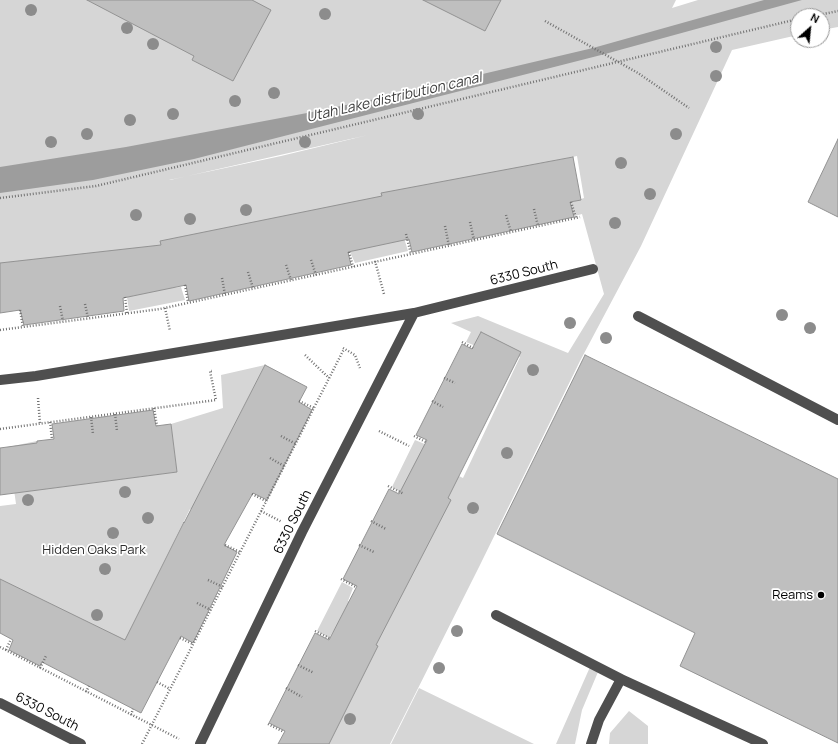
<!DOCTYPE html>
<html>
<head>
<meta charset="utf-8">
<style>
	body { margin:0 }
	#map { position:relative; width:838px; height:744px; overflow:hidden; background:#fff; font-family:Manrope,sans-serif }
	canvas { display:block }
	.north { position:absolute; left:790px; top:8px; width:40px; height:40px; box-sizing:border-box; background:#fff; border:1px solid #999; border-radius:50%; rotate:27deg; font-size:11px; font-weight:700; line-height:16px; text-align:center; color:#000 }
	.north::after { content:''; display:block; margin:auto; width:14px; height:18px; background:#000; clip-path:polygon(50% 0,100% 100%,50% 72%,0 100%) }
</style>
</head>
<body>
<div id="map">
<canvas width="838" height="744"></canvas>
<div class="north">N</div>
</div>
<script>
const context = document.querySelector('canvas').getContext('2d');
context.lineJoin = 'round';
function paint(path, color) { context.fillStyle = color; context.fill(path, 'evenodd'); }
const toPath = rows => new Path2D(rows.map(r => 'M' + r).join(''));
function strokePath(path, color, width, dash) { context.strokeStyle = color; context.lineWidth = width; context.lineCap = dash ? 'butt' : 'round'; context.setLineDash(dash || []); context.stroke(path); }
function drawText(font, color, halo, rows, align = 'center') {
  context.font = font + ' Manrope,sans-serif'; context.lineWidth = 3.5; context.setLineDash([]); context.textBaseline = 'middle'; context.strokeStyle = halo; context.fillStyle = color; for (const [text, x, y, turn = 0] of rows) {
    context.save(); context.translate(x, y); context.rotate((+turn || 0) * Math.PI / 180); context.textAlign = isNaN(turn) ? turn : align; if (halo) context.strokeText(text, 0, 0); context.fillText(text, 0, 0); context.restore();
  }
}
const green = toPath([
	[0,0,676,0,672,8,698,0,838,0,838,27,822,30,822,16,798,16,798,35,732,50,641,246,580,361,479,567,390,744,325,744,375,645,337,625,329,638,317,631,342,582,353,588,348,601,387,621,403,494,392,487,415,440,427,445,420,457,463,478,520,357,483,338,478,347,466,342,471,332,451,323,478,316,568,353,604,294,582,214,571,217,566,204,584,198,577,156,382,197,404,238,408,251,355,263,350,252,364,248,169,288,181,287,185,300,129,311,127,297,139,294,0,268],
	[368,135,281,156,169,180,170,180],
	[265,365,203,486,244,508,232,530,190,509,131,628,160,676,0,579,0,506,16,504,8,447,37,441,44,489,177,472,171,424,223,408,221,375],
	[590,667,598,672,582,710,575,744,556,744],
	[419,688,534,744,391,744],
	[629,711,648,726,648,744,609,744,610,733]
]);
const water = toPath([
	[764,0,802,0,605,54,194,159,93,180,0,193,0,167,126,147,307,113,385,97,593,48]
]);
const building = toPath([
	[87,0,252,0,271,10,233,81,192,60,194,56,87,0],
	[423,0,501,0,485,31,423,0],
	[838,139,838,217,808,202,838,139],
	[573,157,581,200,570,202,574,217,412,252,409,239,348,252,351,265,189,301,186,285,123,298,124,311,24,325,20,310,0,313,0,263,161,245,160,241,382,196,381,193,573,157],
	[481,332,521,352,448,498,451,500,376,645,378,646,329,744,278,744,285,731,269,723,315,633,329,640,357,586,343,579,389,489,399,494,427,440,416,435,462,344,472,349,481,332],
	[585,355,838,479,838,743,680,666,695,633,497,534,585,355],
	[265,365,307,387,299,402,312,410,267,500,253,493,224,545,237,552,193,643,181,636,141,713,42,662,40,666,9,650,13,640,0,633,0,579,125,640,184,522,184,523,265,365],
	[153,410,156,426,171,424,177,472,0,495,0,448,37,443,37,441,54,439,52,424,153,410]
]);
const path = toPath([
	[814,16,838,11],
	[545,21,638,73,689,108],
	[0,198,96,186,798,19],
	[571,202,576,218],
	[534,209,538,226],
	[506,215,511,232],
	[470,222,474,240],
	[445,226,449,246],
	[406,234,411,254],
	[349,252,353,267],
	[311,260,316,275],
	[375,261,384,294],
	[286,265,291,280],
	[248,272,253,288],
	[222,278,225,295],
	[185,285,188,302],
	[125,297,127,313],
	[85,304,88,318],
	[60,306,63,321],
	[165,308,170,331],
	[20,310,23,327],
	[0,330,160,309,580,217],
	[462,342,473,348],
	[343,348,355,355,360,368],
	[305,355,329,378],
	[444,378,455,383],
	[38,398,40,424],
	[299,401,314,408],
	[432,401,443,407],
	[154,408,157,426],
	[115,414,117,431],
	[91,417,93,434],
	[50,422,52,439],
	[0,429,216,400,210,371,212,371],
	[379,431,409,446],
	[281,436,296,444],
	[414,436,426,442],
	[270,458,284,466],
	[388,486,404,494],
	[252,494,266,501],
	[261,511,282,522],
	[371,521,386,529],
	[225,545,240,552],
	[359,545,374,552],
	[341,579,356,587],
	[208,580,223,587],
	[197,603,211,610],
	[315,631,331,639],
	[180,638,193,644],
	[0,647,179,739],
	[6,650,11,639],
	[298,665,314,673],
	[40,668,46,656],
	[157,682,170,689],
	[286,688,302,697],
	[86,692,89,686],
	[131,715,133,709],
	[268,724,284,732],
	[142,744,344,349]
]);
const minor = toPath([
	[638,316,838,420],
	[0,380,36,376,414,313,593,269],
	[496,615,621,679,763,744],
	[0,703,81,744],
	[200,744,302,532,414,313],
	[591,744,599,720,621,679]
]);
const trees = [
	[31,10],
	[325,14],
	[127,28],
	[153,44],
	[716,47],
	[716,76],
	[274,93],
	[235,101],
	[173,114],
	[418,114],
	[130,120],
	[87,134],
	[676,134],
	[51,142],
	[305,142],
	[621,163],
	[650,194],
	[246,210],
	[136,215],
	[190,219],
	[615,223],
	[782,315],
	[570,323],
	[810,328],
	[606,338],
	[533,370],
	[507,453],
	[125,492],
	[28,500],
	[473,508],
	[148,518],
	[113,533],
	[105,569],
	[97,615],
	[457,631],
	[439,668],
	[350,719]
];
const markers = [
	[821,595,4,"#000"]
];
const streetNames = [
	["6330 South",524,273,-14],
	["6330 South",293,522,-64],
	["6330 South",47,712,27]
];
const parkNames = [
	["Hidden Oaks Park",94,550]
];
const poiNames = [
	["Reams",813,595]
];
const waterNames = [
	["Utah Lake distribution canal",394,98,-13]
];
paint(green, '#d6d6d6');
paint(water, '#9d9d9d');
paint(building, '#bfbfbf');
strokePath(building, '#939393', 1);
strokePath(path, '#717171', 2.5, [1, 2]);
strokePath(minor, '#4f4f4f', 10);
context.fillStyle = '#8c8c8c';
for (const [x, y] of trees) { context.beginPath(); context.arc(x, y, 6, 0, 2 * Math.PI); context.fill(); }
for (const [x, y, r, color] of markers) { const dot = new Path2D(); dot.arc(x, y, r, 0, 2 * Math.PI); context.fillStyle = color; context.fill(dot); strokePath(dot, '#fff', 1.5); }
drawText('13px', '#000', '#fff', streetNames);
drawText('13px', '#2d2d2d', '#fff', parkNames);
drawText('13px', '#000', '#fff', poiNames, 'right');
drawText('italic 14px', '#3e3e3e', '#fff', waterNames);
</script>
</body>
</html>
